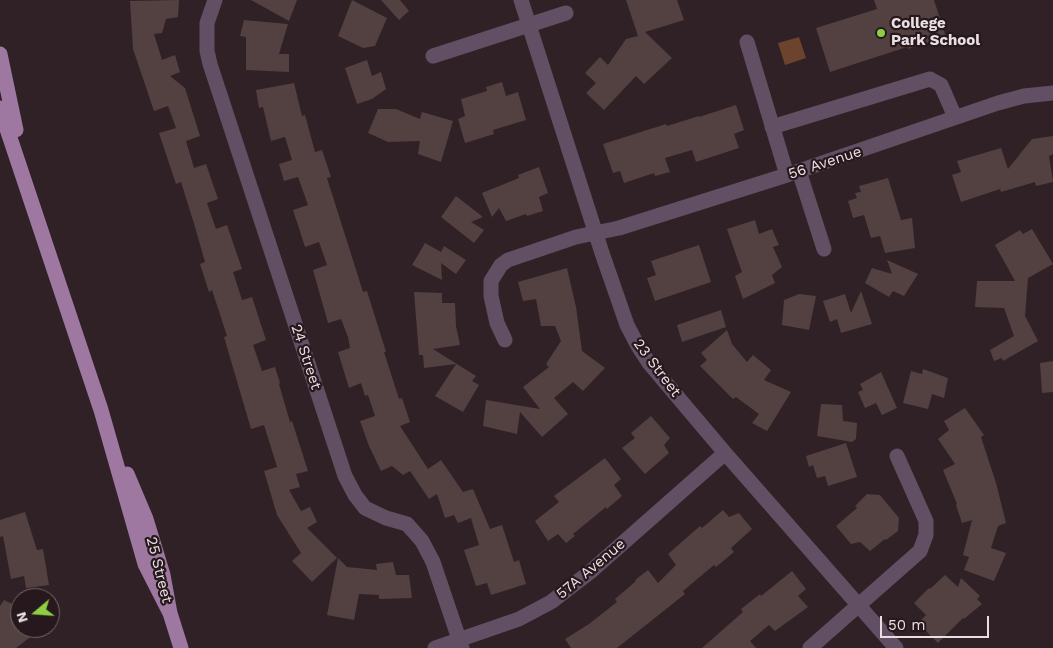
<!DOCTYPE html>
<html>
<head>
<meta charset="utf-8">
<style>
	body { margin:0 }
	#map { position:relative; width:1053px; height:648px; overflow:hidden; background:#302127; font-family:"Work Sans",sans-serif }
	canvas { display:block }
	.north { position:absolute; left:10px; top:588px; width:50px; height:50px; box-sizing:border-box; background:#26181d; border:1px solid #74686c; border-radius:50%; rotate:252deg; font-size:14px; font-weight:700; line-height:20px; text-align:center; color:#e9dfe3 }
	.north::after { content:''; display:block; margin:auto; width:18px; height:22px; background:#8dce43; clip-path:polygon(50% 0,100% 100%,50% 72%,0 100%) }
	.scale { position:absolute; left:880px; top:616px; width:109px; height:22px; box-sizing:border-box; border:2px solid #e9dfe3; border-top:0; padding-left:6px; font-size:15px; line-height:18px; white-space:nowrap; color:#e9dfe3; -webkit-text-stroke:4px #26181d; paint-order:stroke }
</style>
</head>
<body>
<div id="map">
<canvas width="1053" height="648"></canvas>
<div class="north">N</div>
<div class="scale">50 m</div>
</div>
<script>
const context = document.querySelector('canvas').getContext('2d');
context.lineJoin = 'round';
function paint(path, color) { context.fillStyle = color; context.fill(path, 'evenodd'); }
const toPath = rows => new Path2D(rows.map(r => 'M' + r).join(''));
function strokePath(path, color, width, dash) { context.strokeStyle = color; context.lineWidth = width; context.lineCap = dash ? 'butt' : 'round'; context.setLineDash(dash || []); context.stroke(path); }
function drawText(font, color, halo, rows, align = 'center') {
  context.font = font + ' "Work Sans",sans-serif'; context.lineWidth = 4.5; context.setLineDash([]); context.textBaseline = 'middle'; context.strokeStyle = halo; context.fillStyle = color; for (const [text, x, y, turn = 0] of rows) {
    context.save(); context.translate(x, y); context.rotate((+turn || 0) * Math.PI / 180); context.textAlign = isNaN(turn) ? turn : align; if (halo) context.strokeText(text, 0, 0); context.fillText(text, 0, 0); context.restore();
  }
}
const green = toPath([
	[799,37,806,58,785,65,778,43]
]);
const building = toPath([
	[179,0,178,17,166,19,162,33,154,34,162,60,175,55,180,72,170,76,185,88,200,136,186,141,194,168,206,164,218,199,207,203,216,229,227,225,242,269,233,272,242,300,252,297,266,340,253,345,262,371,275,367,280,383,279,384,290,422,292,421,308,471,296,474,300,487,289,490,301,511,310,507,317,522,307,528,337,558,312,582,292,561,301,553,277,515,264,471,277,467,264,425,251,429,224,337,227,336,212,290,209,292,200,264,205,262,195,227,181,182,176,184,159,133,176,128,168,106,154,111,133,49,130,1],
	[251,0,297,0,289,21],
	[352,0,387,18,375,46,363,48,338,36],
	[381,0,400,0,409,11,399,20],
	[626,0,677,0,684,20,645,32,672,58,644,84,636,76,604,110,586,93,596,83,585,73,600,57,608,65,626,39,638,36],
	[874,0,934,0,946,37,908,49,907,47,830,72,816,28,877,9],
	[244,20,288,24,279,54,289,54,289,72,246,70,246,37,240,36],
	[367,60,372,76,381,72,386,89,372,99,357,104,345,68],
	[502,82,506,96,518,92,526,120,493,130,494,134,465,143,458,119,465,116,461,99,487,91,486,87],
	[294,83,302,116,305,115,315,152,322,150,331,177,327,178,363,292,367,291,386,352,384,352,399,399,402,398,410,422,400,426,428,469,441,460,463,492,473,489,490,529,502,525,514,562,519,560,526,584,491,595,487,583,476,586,464,550,479,545,471,518,458,523,454,515,445,518,437,494,429,499,410,471,403,475,392,466,381,471,369,446,360,421,375,416,368,395,365,396,361,383,349,388,338,352,350,348,348,337,341,319,328,323,313,270,327,265,319,242,305,247,293,210,308,205,298,177,284,181,279,164,292,160,285,137,271,141,263,107,259,108,256,90],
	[736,105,744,130,734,134,739,148,696,162,692,150,665,158,670,172,655,176,654,173,624,183,620,171,613,173,603,144,666,124,667,126,699,116,699,117],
	[378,109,396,109,420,119,422,112,453,121,441,162,418,154,420,141,388,142,368,133],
	[1053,136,1053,154,1049,156,1053,182,1036,186,1035,182,1001,192,1000,189,961,202,952,175,961,172,957,161,1001,148,1008,169,1032,139],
	[539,167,548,193,539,197,543,211,527,216,526,214,506,221,499,208,492,217,482,193,519,178,518,175],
	[888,178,901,220,912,218,915,248,885,253,880,236,871,238,864,215,853,218,848,201,857,198,855,193,861,192,859,186],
	[456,196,483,217,471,222,484,230,474,243,441,217],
	[755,220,759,234,772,229,779,245,773,247,782,267,772,275,775,283,743,299,735,276,742,272,727,229],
	[1032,229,1053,264,1028,278,1025,316,1038,341,1003,361,1002,358,994,361,990,350,1014,336,1004,308,975,307,977,281,1015,281,995,245,1020,230,1023,234],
	[425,243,441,252,444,246,466,260,456,274,441,263,442,280,412,265],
	[699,245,711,282,655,301,647,278,656,275,651,261],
	[887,260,918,274,904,296,893,291,889,297,865,283,872,268,892,274],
	[567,268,576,307,582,351,605,368,583,391,573,382,554,398,568,414,542,437,520,412,517,434,483,426,486,400,540,409,523,387,549,367,546,364,561,341,555,326,541,326,536,299,523,301,518,282],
	[861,291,872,324,841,333,837,319,830,322,823,301,845,294,851,313],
	[414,292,442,293,442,303,455,303,456,326,460,345,433,349,476,376,472,381,479,385,463,412,435,396,456,364,424,368,423,355,419,355],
	[799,294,816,296,809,330,782,325,784,300],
	[721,310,726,327,682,342,677,325],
	[727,330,732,344,747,362,753,355,771,370,764,380,791,392,767,431,752,423,759,414,736,397,733,399,700,366,707,360,701,353],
	[1053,361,1053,392,1042,393,1040,363],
	[923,369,948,378,944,398,932,394,928,409,903,403,911,371,922,374],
	[881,372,897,408,882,415,876,403,865,408,858,392,863,390,860,384],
	[821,404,842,405,843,421,857,423,856,439,852,442,817,436],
	[965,408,984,435,981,437,996,483,1006,523,998,526,991,548,1006,553,994,581,964,570,969,557,963,555,972,520,962,523,956,505,957,504,943,470,955,464,938,439,949,430,944,421],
	[651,416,670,438,664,445,669,453,645,474,622,448,635,438,631,433],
	[846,443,857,477,828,486,825,476,817,478,813,465,809,467,806,456],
	[605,458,621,479,614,485,622,496,607,509,606,507,573,534,575,536,566,543,558,534,548,541,535,521,559,502,554,496],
	[867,494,880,495,899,518,898,531,886,540,885,539,870,551,860,542,851,544,836,526,857,508,855,506],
	[723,510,729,517,739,513,752,529,731,548,734,552,716,567,714,565,683,591,685,594,617,648,571,648,565,639,589,624,617,602,615,599,636,581,635,580,648,570,658,583,676,565,668,554,700,526,702,528],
	[25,512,37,550,43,549,49,585,26,588,24,576,11,579,3,536,0,537,0,520],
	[338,558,347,567,377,570,376,564,393,562,396,575,409,575,412,598,379,599,379,595,359,594,354,620,327,615],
	[792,571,806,589,798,596,808,607,775,631,769,625,750,641,756,648,702,648,743,612,741,609,760,594,761,596],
	[945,575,958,587,961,578,980,596,977,599,982,604,964,619,963,618,938,643,918,623,926,615,914,603,929,588,930,589],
	[4,600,20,608,20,628,42,628,16,648,0,648,0,606]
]);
const minor = toPath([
	[215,0,207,23,207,51,210,64,345,476,355,495,365,508,386,518,407,524,422,541,433,562,462,648],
	[521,0,602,253,627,325,638,346,649,363,725,453,896,648],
	[747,42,787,175],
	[433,56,566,13],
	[772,127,930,79,941,85,955,117],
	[799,171,824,249],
	[505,340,497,323,491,296,491,281,501,265,508,260,576,237,619,228,787,175,998,103,1024,96,1053,93],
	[435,648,519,619,551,602,590,572,725,453],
	[810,648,920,551,926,535,926,521,897,456]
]);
const major = toPath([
	[0,54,16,130],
	[0,108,101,410,145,564,170,613],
	[127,474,146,519,163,575,170,613,181,648]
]);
const markers = [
	[881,33,5,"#8dce43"]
];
const poiNames = [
	["College",891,24],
	["Park School",891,41]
];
const streetNames = [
	["56 Avenue",825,163,-18],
	["24 Street",306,357,72],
	["23 Street",657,368,53],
	["57A Avenue",591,569,-40],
	["25 Street",159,570,76]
];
paint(green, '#6c442e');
paint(building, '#524140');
strokePath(minor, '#624f63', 15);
strokePath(major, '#9e78a0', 15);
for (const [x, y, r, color] of markers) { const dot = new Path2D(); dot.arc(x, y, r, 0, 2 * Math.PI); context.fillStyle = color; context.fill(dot); strokePath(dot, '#26181d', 2); }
drawText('bold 15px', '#e9dfe3', '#26181d', poiNames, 'left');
drawText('15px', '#e9dfe3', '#26181d', streetNames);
</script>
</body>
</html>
